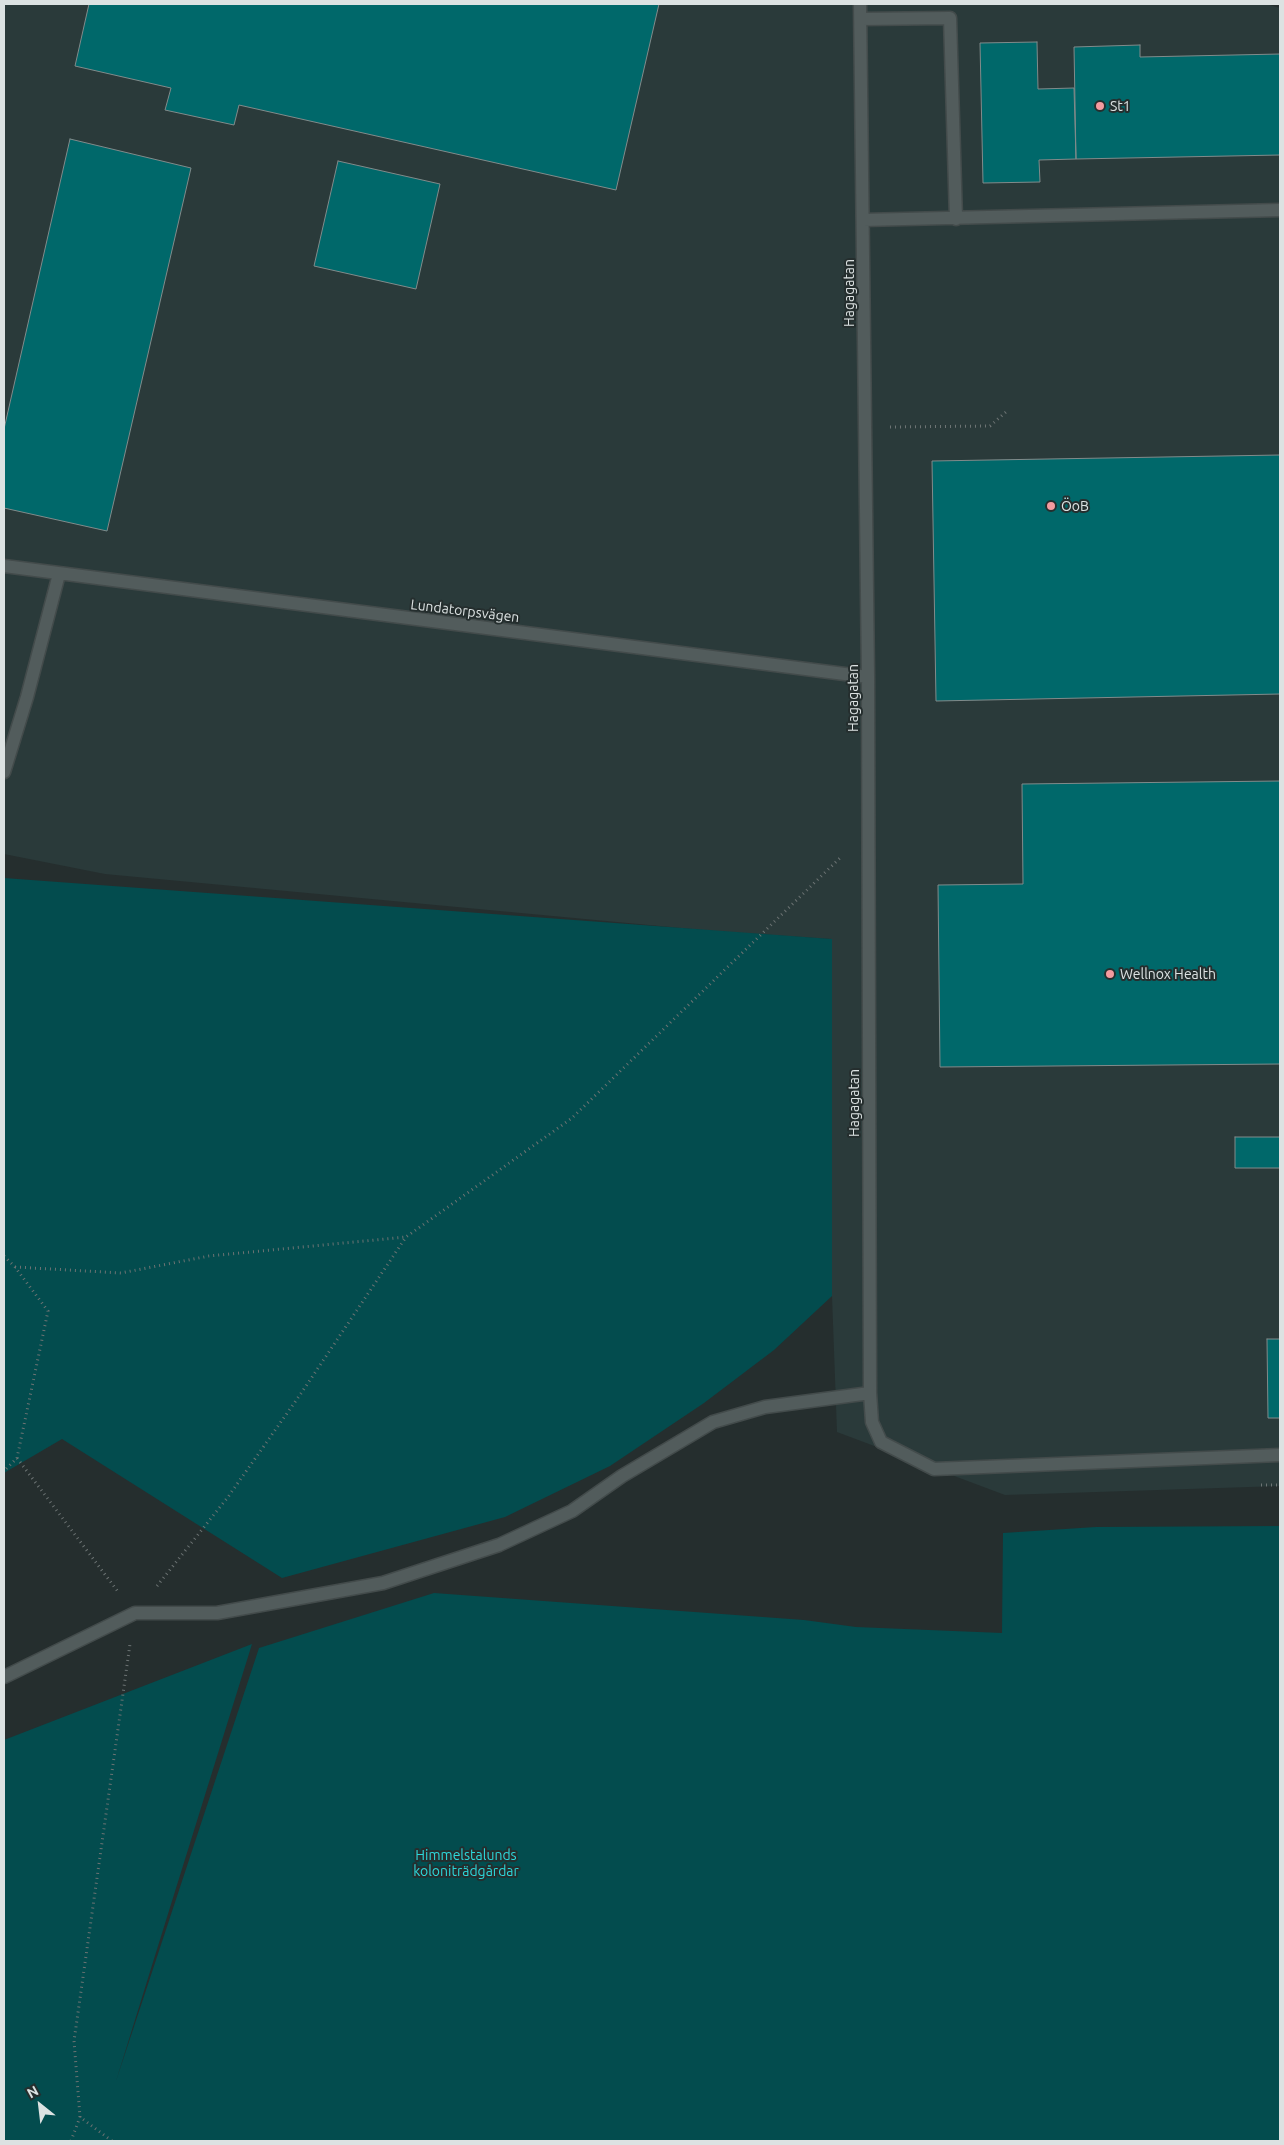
<!DOCTYPE html>
<html>
<head>
<meta charset="utf-8">
<style>
	body { margin:0 }
	#map { position:relative; width:1284px; height:2145px; overflow:hidden; background:#252e2e; font-family:Ubuntu,sans-serif }
	canvas { display:block }
	.frame { position:absolute; inset:0; border:5px solid #dce2e2; pointer-events:none }
	.north { position:absolute; left:15px; top:2080px; width:50px; height:50px; -webkit-text-stroke:4px #252e2e; paint-order:stroke; rotate:331deg; font-size:14px; font-weight:700; line-height:20px; text-align:center; color:#dce2e2 }
	.north::after { content:''; display:block; margin:auto; width:18px; height:22px; background:#dce2e2; clip-path:polygon(50% 0,100% 100%,50% 72%,0 100%) }
</style>
</head>
<body>
<div id="map">
<canvas width="1284" height="2145"></canvas>
<div class="frame"></div>
<div class="north">N</div>
</div>
<script>
const context = document.querySelector('canvas').getContext('2d');
context.lineJoin = 'round';
function paint(path, color) { context.fillStyle = color; context.fill(path, 'evenodd'); }
const toPath = rows => new Path2D(rows.map(r => 'M' + r).join(''));
function strokePath(path, color, width, dash) { context.strokeStyle = color; context.lineWidth = width; context.lineCap = dash ? 'butt' : 'round'; context.setLineDash(dash || []); context.stroke(path); }
function drawText(font, color, halo, rows, align = 'center') {
  context.font = font + ' Ubuntu,sans-serif'; context.lineWidth = 4; context.setLineDash([]); context.textBaseline = 'middle'; context.strokeStyle = halo; context.fillStyle = color; for (const [text, x, y, turn = 0] of rows) {
    context.save(); context.translate(x, y); context.rotate((+turn || 0) * Math.PI / 180); context.textAlign = isNaN(turn) ? turn : align; if (halo) context.strokeText(text, 0, 0); context.fillText(text, 0, 0); context.restore();
  }
}
const built = toPath([
	[4,4,1266,4,1280,8,1280,1486,1005,1495,837,1432,832,1296,831,939,713,931,105,874,4,854]
]);
const green = toPath([
	[4,878,832,939,832,1296,774,1350,704,1403,610,1466,505,1517,282,1578,62,1439,4,1473],
	[1280,1526,1280,2141,4,2141,4,1740,252,1644,116,2081,259,1648,434,1593,804,1620,856,1627,1002,1633,1003,1533,1096,1527]
]);
const building = toPath([
	[89,4,659,4,616,190,239,105,234,125,165,110,171,88,75,66,89,4],
	[1037,42,1038,89,1074,88,1076,159,1039,160,1040,182,983,183,980,43,1037,42],
	[1140,45,1140,57,1280,54,1280,155,1076,159,1074,47,1140,45],
	[70,139,191,168,107,531,4,508,4,429,70,139],
	[338,161,440,184,416,289,314,266,338,161],
	[1280,455,1280,694,936,701,932,461,1280,455],
	[1280,781,1280,1064,940,1067,938,885,1023,884,1022,784,1280,781],
	[1235,1137,1280,1137,1280,1168,1235,1168,1235,1137],
	[1267,1339,1280,1339,1280,1418,1268,1418,1267,1339]
]);
const path = toPath([
	[890,427,990,426,1007,411],
	[4,1256,15,1267,48,1311,17,1458,4,1471],
	[15,1267,121,1273,209,1256,406,1237],
	[17,1458,119,1593],
	[1261,1485,1280,1485],
	[157,1586,228,1497,302,1392,406,1237,572,1118,842,856],
	[71,2141,80,2117],
	[112,2141,80,2117,74,2041,130,1644]
]);
const minor = toPath([
	[860,4,868,677,870,1393,872,1422,881,1442,934,1469,1280,1455],
	[861,19,950,18,956,219],
	[863,220,1280,210],
	[4,566,868,677],
	[4,772,27,697,59,574],
	[4,1677,135,1613,217,1613,383,1583,499,1545,572,1511,622,1476,713,1422,765,1407,870,1393]
]);
const markers = [
	[1100,106,5,"#f49b9f"],
	[1051,506,5,"#f49b9f"],
	[1110,974,5,"#f49b9f"]
];
const poiNames = [
	["St1",1110,106],
	["ÖoB",1061,506],
	["Wellnox Health",1120,974]
];
const streetNames = [
	["Hagagatan",849,293,-90],
	["Lundatorpsvägen",465,611,7],
	["Hagagatan",853,698,-90],
	["Hagagatan",854,1103,-90]
];
const parkNames = [
	["Himmelstalunds",466,1855],
	["koloniträdgårdar",466,1871]
];
paint(built, '#2a3a3a');
paint(green, '#034c4e');
paint(building, '#00686a');
strokePath(building, '#818b8b', 1);
strokePath(minor, '#434b4b', 15);
strokePath(path, '#6c7373', 3, [1, 4]);
strokePath(minor, '#525c5c', 12);
for (const [x, y, r, color] of markers) { const dot = new Path2D(); dot.arc(x, y, r, 0, 2 * Math.PI); context.fillStyle = color; context.fill(dot); strokePath(dot, '#252e2e', 2); }
drawText('14px', '#dce2e2', '#252e2e', poiNames, 'left');
drawText('14px', '#dce2e2', '#252e2e', streetNames);
drawText('14px', '#2cd8db', '#252e2e', parkNames);
</script>
</body>
</html>
